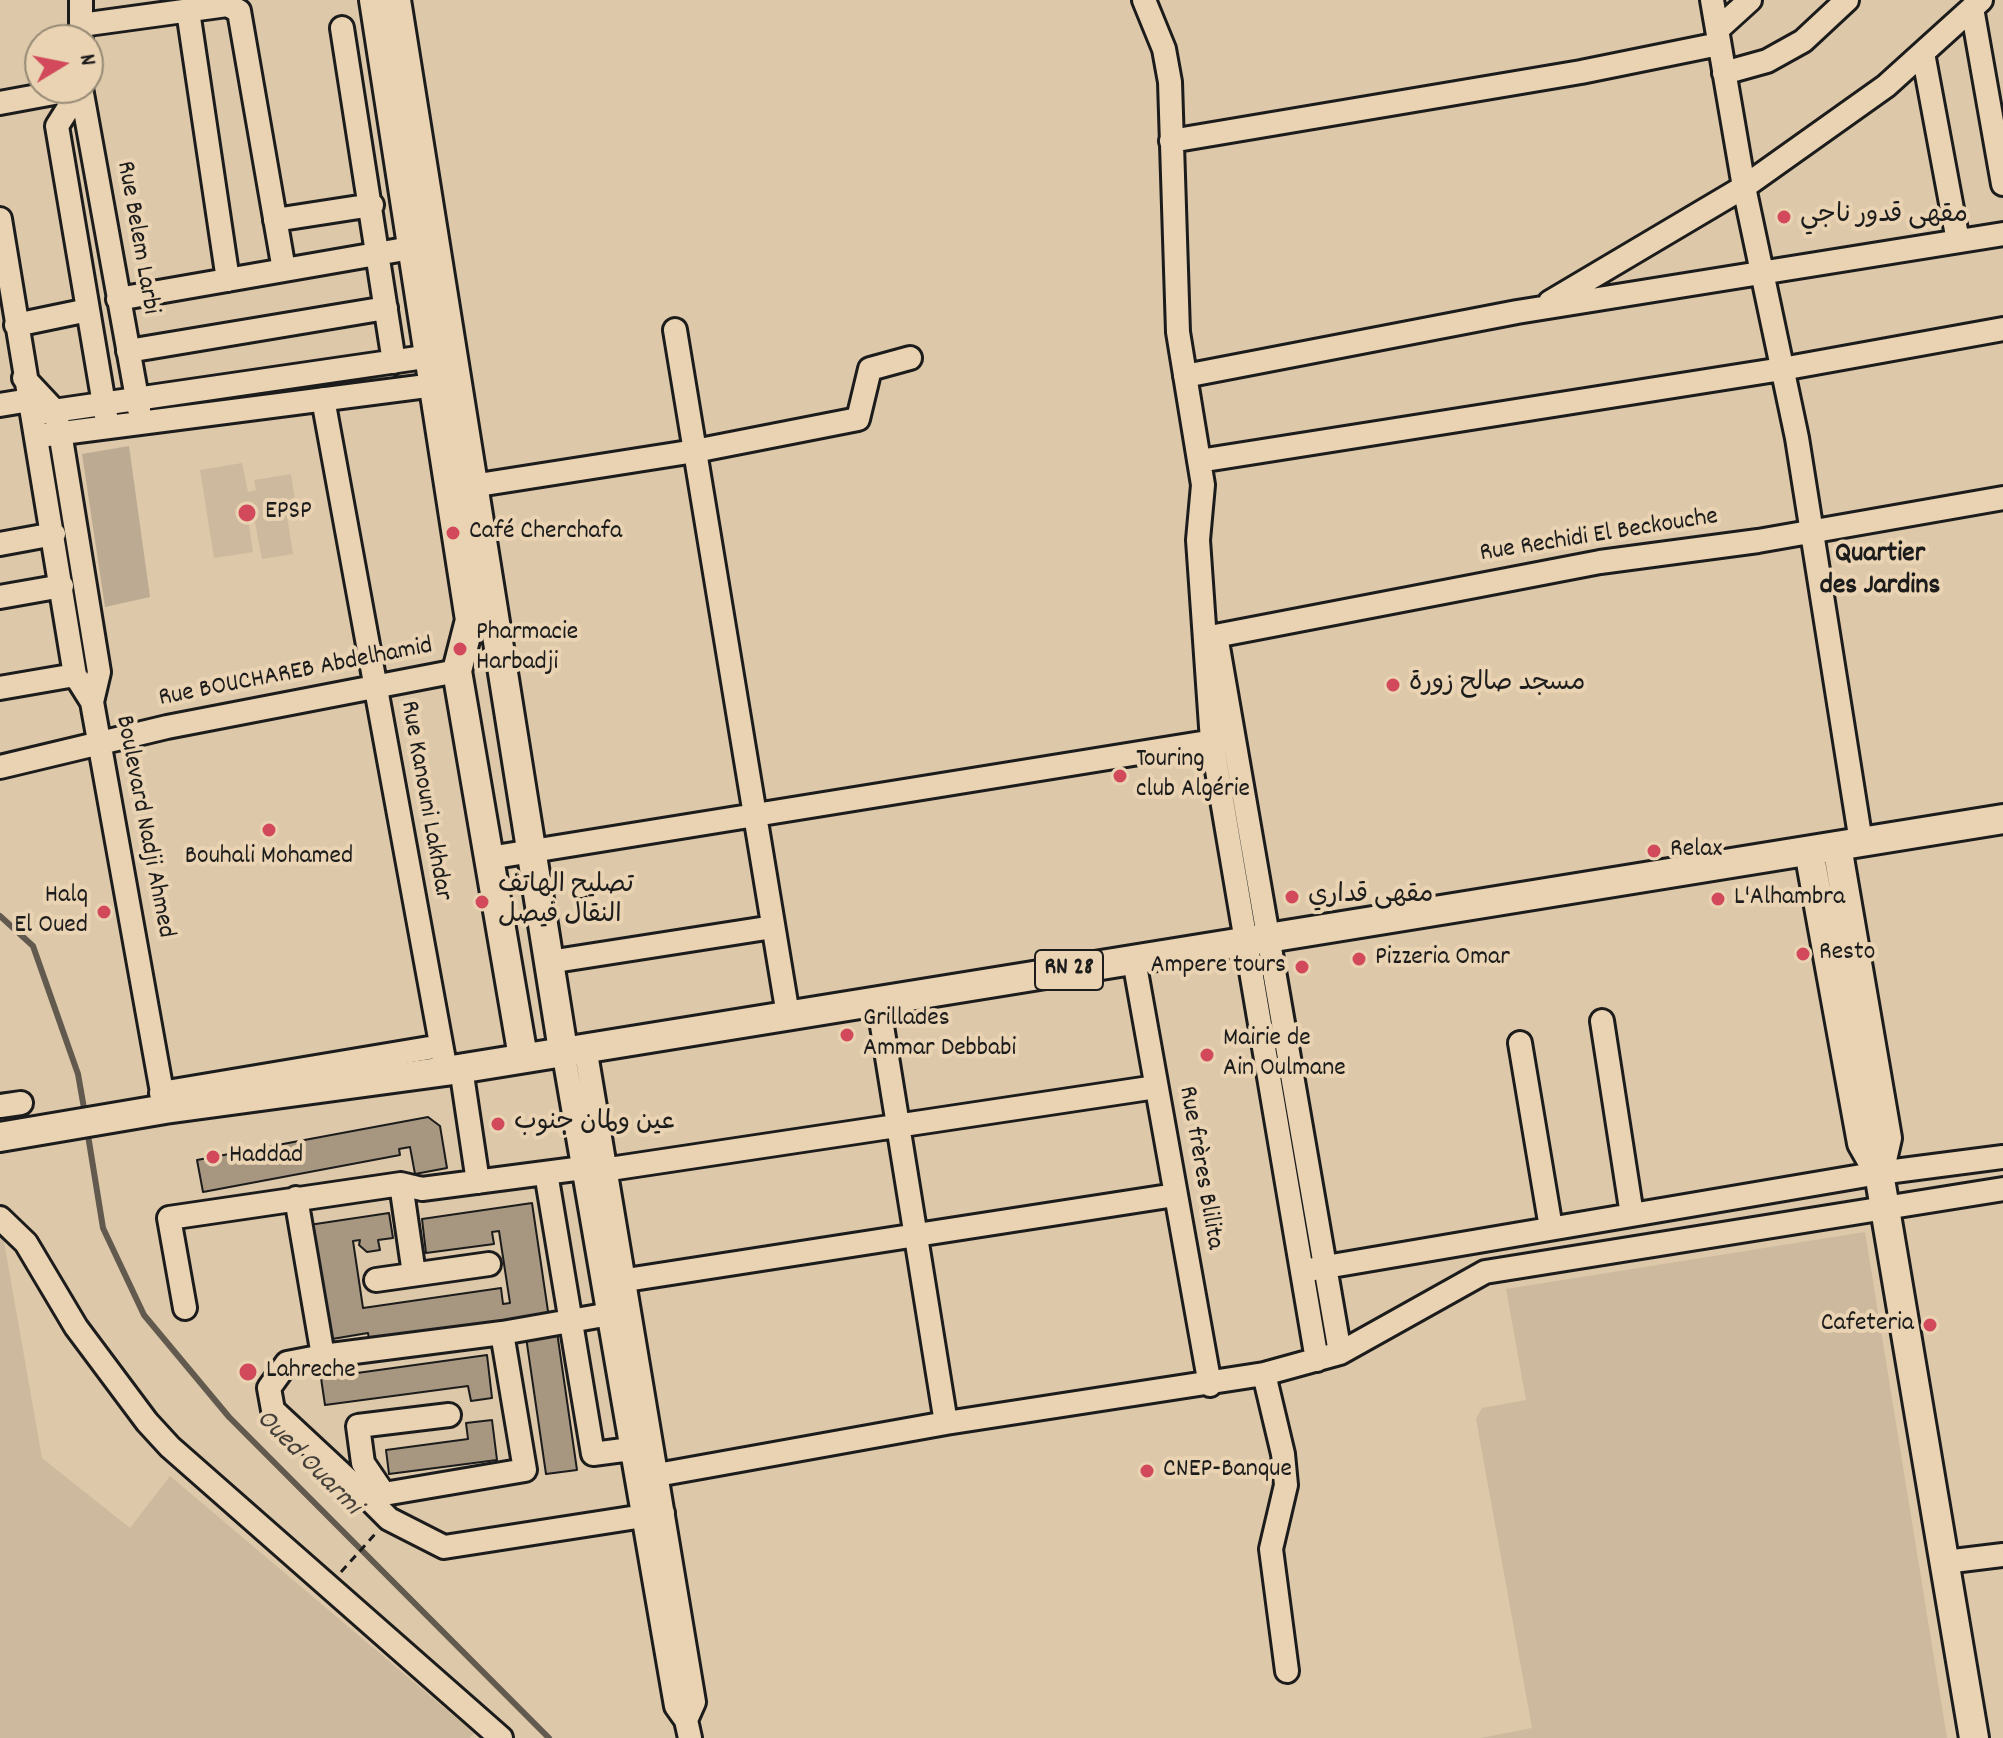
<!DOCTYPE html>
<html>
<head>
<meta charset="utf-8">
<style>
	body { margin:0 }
	#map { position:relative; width:2003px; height:1738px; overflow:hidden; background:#ddc8a9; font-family:Dekko,sans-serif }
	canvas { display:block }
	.north { position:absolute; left:24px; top:24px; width:80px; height:80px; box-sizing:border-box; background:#e9d3b2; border:2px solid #978a76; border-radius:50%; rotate:80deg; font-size:22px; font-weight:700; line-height:32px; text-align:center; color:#1c1c1c }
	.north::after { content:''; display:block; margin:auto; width:28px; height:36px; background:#d1495b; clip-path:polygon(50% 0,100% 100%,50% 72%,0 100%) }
</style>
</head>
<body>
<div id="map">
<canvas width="2003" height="1738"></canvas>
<div class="north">N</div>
</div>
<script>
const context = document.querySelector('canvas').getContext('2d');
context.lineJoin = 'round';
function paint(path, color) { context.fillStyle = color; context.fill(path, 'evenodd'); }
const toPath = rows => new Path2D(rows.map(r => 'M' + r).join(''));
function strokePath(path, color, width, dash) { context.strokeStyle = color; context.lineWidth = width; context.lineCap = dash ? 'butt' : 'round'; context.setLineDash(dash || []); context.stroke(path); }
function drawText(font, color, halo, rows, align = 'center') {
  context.font = font + ' Dekko,"Playpen Sans Arabic",sans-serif'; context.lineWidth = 8; context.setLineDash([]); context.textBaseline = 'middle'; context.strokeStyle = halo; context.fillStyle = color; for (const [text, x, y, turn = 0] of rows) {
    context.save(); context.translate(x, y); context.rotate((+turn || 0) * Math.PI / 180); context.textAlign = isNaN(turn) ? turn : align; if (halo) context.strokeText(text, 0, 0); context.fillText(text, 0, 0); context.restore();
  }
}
const built = toPath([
	[242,463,248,492,256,490,254,480,291,474,296,507,286,509,293,554,262,559,254,517,248,519,253,552,214,558,200,470],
	[1865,1232,1947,1738,1481,1738,1532,1728,1476,1419,1482,1408,1526,1400,1506,1289],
	[3,1236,42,1458,130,1528,170,1476,474,1733,470,1738,0,1738,0,1237]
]);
const green = toPath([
	[129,446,150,597,105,607,82,454]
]);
const stream = toPath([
	[0,916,33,946,78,1074,85,1114],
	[87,1129,103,1228,144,1315,229,1417,549,1738]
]);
const building = toPath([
	[428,1117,440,1126,447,1168,415,1174,410,1147,399,1149,400,1155,203,1192,197,1160,428,1117],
	[532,1203,549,1318,370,1345,368,1333,326,1340,309,1225,389,1213,393,1238,378,1240,380,1250,367,1252,359,1245,360,1240,353,1241,363,1308,501,1288,503,1304,510,1303,499,1231,492,1232,494,1244,426,1253,422,1219,532,1203],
	[557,1332,577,1470,546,1474,526,1337,557,1332],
	[487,1355,492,1398,471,1401,468,1386,325,1405,321,1378,487,1355],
	[492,1420,497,1460,389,1474,386,1450,468,1439,466,1423,492,1420]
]);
const path = toPath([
	[341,1572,376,1533]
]);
const minor = toPath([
	[1144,0,1164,49,1170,82,1178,332,1203,485,1198,540,1212,741,1317,1360],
	[1712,0,1744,187,1797,438,1861,842],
	[1972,8,2003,184],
	[188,11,228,280],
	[81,25,227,5,239,11,284,270],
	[342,28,394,362],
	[1717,30,1750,0],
	[81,40,81,0],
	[1923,53,1958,241],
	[1724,73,1767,61,1803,41,1847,0],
	[81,88,57,126,106,416],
	[81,88,139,409],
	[0,103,81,88],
	[1171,141,1581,72,1719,44],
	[0,219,75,675,92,702],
	[275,220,372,205],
	[118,299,428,245],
	[1550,302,1744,187,1886,86,1981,0],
	[16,325,88,310],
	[675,330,788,1015],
	[128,351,386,308],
	[1185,376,1517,312,2003,234],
	[24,378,54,410,60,432,99,672,92,702,165,1109],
	[323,399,446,1071],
	[0,405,42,398],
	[40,413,445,354],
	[47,435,450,383],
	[1199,461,1782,369,2003,329],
	[472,486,695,451,858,419,870,369,910,358],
	[0,544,54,534],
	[0,597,62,586],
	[1205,638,1600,562,1758,541,2003,498],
	[1217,641,1340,1353],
	[0,688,75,675],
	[0,767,167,727,457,671],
	[489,858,1226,739],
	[1134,960,1210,1385],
	[549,962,773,927],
	[878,1001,946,1423],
	[1602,1021,1632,1215],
	[1520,1043,1551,1228],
	[585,1047,694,1702,686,1720,690,1738],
	[563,1050,676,1706,686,1720],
	[461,1068,478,1182],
	[161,1093,441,1046],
	[0,1106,21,1103],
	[546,1173,593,1454,631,1449],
	[401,1184,414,1274],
	[296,1198,323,1356,502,1333],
	[0,1218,26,1243,76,1327,147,1422,170,1447,501,1738],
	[1314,1269,1879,1173,2003,1157],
	[376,1280,489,1264],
	[607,1283,1175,1195],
	[185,1308,169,1218,401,1184,422,1189,583,1168,603,1170,1156,1087],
	[627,1311,502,1333,525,1470,384,1494,373,1503,389,1519,444,1547,663,1513],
	[323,1356,287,1363,269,1388,273,1410,373,1503],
	[1264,1374,1283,1454,1286,1485,1271,1549,1287,1671],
	[657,1475,946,1423,1264,1374,1340,1353,1485,1272,2003,1189],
	[384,1494,363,1463,358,1426,449,1415],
	[1945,1562,2003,1555]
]);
const major = toPath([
	[374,0,470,620,457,671,523,1057],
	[396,0,563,1050],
	[1837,846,1887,1138,1879,1173],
	[1809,851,1862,1143,1879,1173,1974,1738],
	[0,1137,165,1109,446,1071,2003,819]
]);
const markers = [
	[1784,217,8,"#d1495b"],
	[247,513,10,"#d1495b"],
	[453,533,8,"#d1495b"],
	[460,649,8,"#d1495b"],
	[1393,685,8,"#d1495b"],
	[1120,776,8,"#d1495b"],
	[269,830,8,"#d1495b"],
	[1654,851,8,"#d1495b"],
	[1292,897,8,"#d1495b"],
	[1718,899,8,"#d1495b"],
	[482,902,8,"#d1495b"],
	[104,912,8,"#d1495b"],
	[1803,954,8,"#d1495b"],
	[1359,959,8,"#d1495b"],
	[1302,967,8,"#d1495b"],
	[847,1035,8,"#d1495b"],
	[1207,1055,8,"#d1495b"],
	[498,1124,8,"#d1495b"],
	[213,1157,8,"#d1495b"],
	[1930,1325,8,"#d1495b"],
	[248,1372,10,"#d1495b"],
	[1147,1471,8,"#d1495b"]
];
const shields = [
	[1069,970,68]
];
const shieldNames = [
	["RN 28",1069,970]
];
const poiNames = [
	["مقهى قدور ناجي",1800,217],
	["EPSP",265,513],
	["Café Cherchafa",469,533],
	["Pharmacie",476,634],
	["Harbadji",476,664],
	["مسجد صالح زورة",1409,685],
	["Touring",1136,761],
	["club Algérie",1136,791],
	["Relax",1670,851],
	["Bouhali Mohamed",269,858,"center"],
	["تصليح الهاتف",498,887],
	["النقال فيصل",498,917],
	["Halq",88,897,"right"],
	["El Oued",88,927,"right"],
	["مقهى قداري",1308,897],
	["L'Alhambra",1734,899],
	["Resto",1819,954],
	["Pizzeria Omar",1375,959],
	["Ampere tours",1286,967,"right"],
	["Grillades",863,1020],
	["Ammar Debbabi",863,1050],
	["Mairie de",1223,1040],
	["Ain Oulmane",1223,1070],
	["عين ولمان جنوب",514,1124],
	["Haddad",229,1157],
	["Cafeteria",1914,1325,"right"],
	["Lahreche",266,1372],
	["CNEP-Banque",1163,1471]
];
const streetNames = [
	["Rue Belem Larbi",136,238,80],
	["Rue Rechidi El Beckouche",1599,537,-9],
	["Rue BOUCHAREB Abdelhamid",296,674,-11],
	["Rue Kanouni Lakhdar",424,801,80],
	["Boulevard Nadji Ahmed",143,827,79],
	["Rue frères Blilita",1199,1168,80]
];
const neighbourhoodNames = [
	["Quartier",1880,556],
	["des Jardins",1880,588]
];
const waterNames = [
	["Oued Ouarmi",307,1464,45]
];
paint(built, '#cdb99d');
paint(green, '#bcab92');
strokePath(stream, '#625a4f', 6);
paint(building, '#a79781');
strokePath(building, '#1c1c1c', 2);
strokePath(minor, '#1c1c1c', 28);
strokePath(major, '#1c1c1c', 34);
strokePath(path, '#1c1c1c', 3, [8, 6]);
strokePath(minor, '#e9d3b2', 22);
strokePath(major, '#e9d3b2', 28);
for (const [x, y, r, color] of markers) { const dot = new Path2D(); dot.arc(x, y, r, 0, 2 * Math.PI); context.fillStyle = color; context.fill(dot); strokePath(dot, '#e9d3b2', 3); }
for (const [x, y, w] of shields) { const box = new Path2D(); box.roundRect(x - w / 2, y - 20, w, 40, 6); context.fillStyle = '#e9d3b2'; context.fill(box); strokePath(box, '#1c1c1c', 2); }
drawText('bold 24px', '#1c1c1c', null, shieldNames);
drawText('26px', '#1c1c1c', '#e9d3b2', poiNames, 'left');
drawText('26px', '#1c1c1c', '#e9d3b2', streetNames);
drawText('bold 28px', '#1c1c1c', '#e9d3b2', neighbourhoodNames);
drawText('italic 28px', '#45403a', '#e9d3b2', waterNames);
</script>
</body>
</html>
